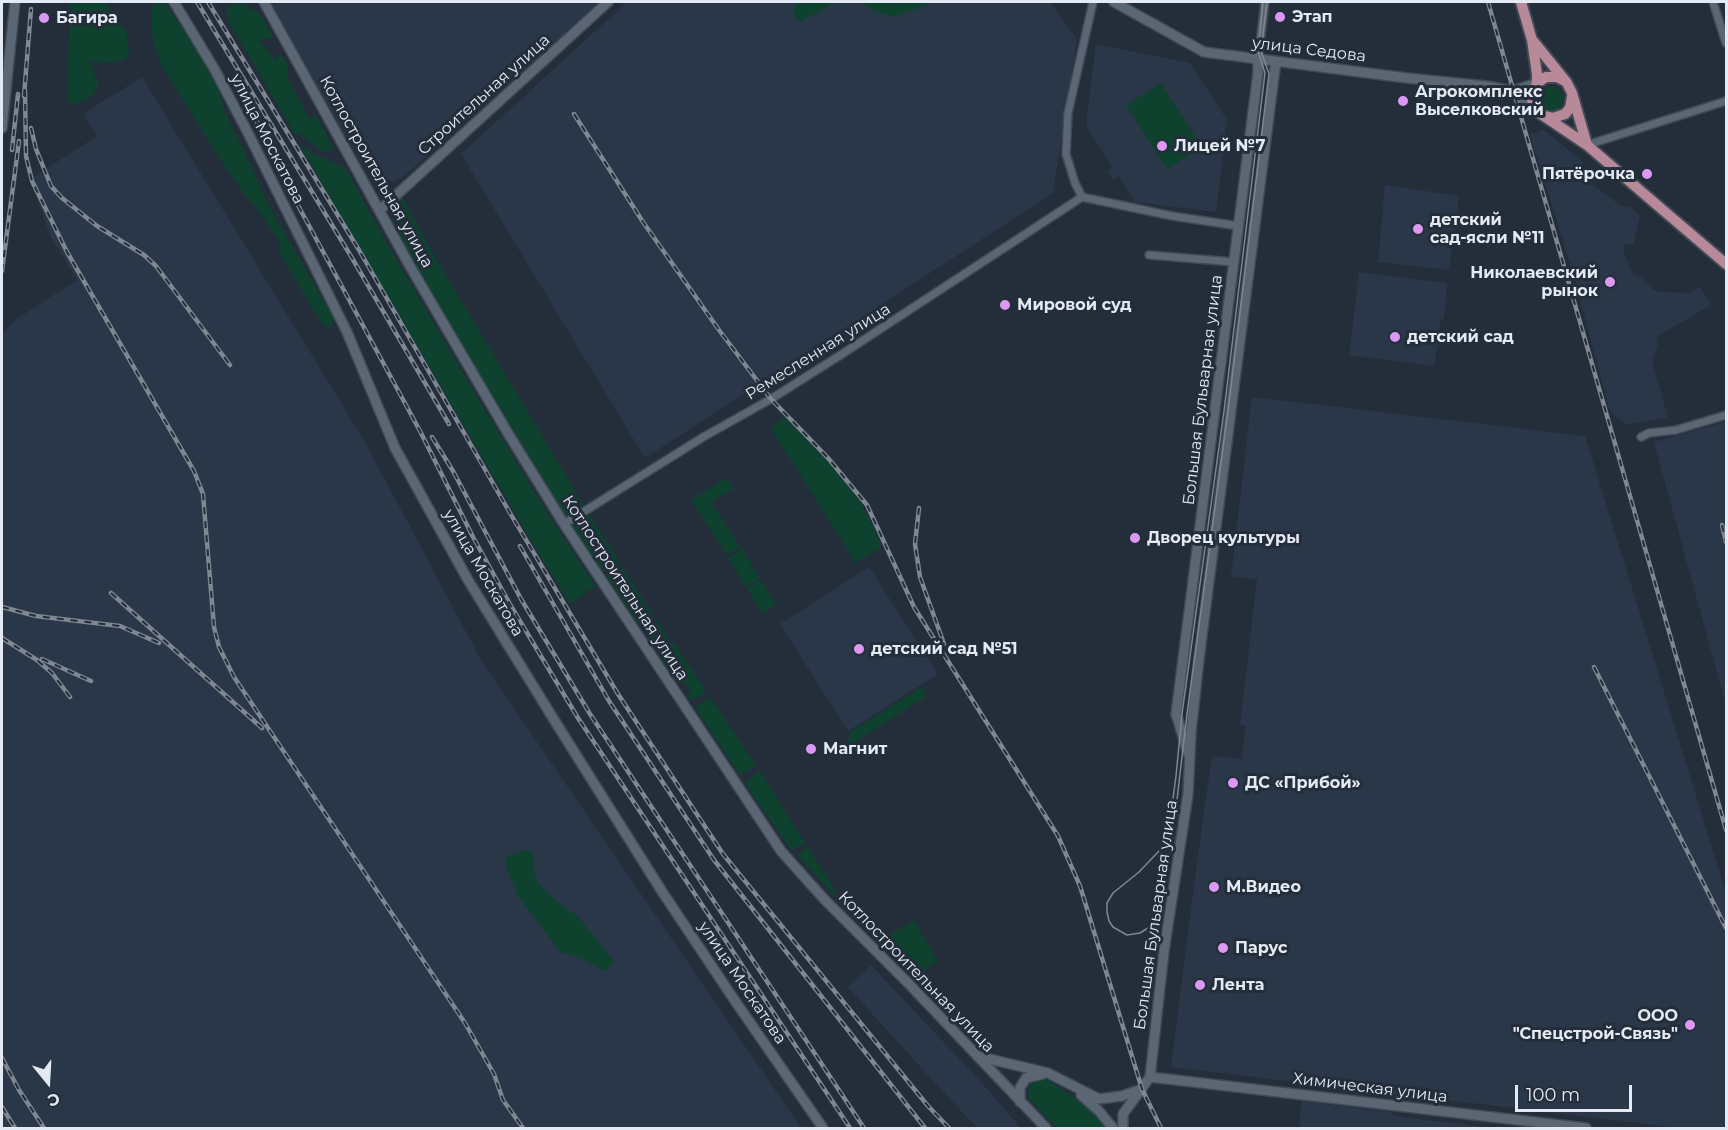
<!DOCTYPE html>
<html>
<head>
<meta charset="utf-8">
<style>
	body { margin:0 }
	#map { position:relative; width:1728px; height:1130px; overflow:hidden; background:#242e3b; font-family:Montserrat,sans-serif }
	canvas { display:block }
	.frame { position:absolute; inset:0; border:3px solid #e4eaf3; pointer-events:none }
	.north { position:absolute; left:18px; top:1052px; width:60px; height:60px; -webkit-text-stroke:4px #242e3b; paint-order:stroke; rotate:162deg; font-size:16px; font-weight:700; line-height:24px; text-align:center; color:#e4eaf3 }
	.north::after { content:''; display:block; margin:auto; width:21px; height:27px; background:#e4eaf3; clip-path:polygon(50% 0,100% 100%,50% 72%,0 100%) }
	.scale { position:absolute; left:1515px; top:1085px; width:117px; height:27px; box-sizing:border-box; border:3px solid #e4eaf3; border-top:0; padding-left:8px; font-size:18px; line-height:21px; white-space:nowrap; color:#e4eaf3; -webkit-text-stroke:4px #242e3b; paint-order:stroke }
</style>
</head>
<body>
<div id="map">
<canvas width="1728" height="1130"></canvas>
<div class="frame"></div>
<div class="north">С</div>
<div class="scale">100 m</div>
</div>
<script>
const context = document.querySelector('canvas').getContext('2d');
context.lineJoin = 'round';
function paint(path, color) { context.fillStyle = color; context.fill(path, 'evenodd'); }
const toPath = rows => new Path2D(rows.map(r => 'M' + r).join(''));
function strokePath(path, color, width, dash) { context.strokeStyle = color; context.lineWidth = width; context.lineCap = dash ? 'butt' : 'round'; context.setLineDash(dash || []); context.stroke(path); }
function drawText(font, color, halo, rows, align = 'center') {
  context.font = font + ' Montserrat,sans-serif'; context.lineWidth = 6; context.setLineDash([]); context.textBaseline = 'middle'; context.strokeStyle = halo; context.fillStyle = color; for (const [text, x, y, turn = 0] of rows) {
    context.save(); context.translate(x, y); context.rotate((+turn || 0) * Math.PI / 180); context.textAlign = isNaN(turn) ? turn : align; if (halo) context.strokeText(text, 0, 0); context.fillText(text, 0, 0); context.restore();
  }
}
const built = toPath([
	[270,2,601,2,402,178,394,182,368,172,364,168],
	[627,2,1050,2,1077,40,1053,193,645,458,461,154],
	[1096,44,1190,63,1227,120,1216,212,1135,202,1118,176,1113,180,1108,171,1112,167,1086,125],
	[142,77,365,442,481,660,801,1128,2,1128,2,335,15,320,77,280,51,237,30,179,97,136,83,114],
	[1544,130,1584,163,1577,172,1621,206,1630,207,1640,216,1633,244,1623,245,1624,253,1634,276,1638,275,1651,288,1659,292,1689,293,1700,287,1711,305,1656,337,1658,344,1652,361,1668,417,1627,425,1610,412,1574,277,1530,134],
	[1385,185,1459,196,1449,270,1378,262],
	[1359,272,1447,283,1444,319,1441,319,1434,366,1349,355],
	[1252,397,1585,436,1726,893,1726,1128,1680,1128,1171,1067,1199,848,1212,756,1242,759,1246,726,1240,725,1257,580,1231,576],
	[1726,422,1726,705,1654,442],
	[869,567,938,674,848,731,780,624],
	[871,965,983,1084,1021,1128,977,1128,924,1071,848,987],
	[1302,1101,1390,1112,1394,1116,1492,1128,1299,1128]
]);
const green = toPath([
	[70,2,104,2,124,29,127,35,129,51,127,57,123,60,104,63,96,61,90,62,98,84,96,90,92,96,77,104,69,102,67,96],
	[159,2,166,5,196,48,219,90,222,104,270,208,332,315,334,320,331,327,328,328,321,322,283,259,280,251,279,241,257,208,244,194,219,158,160,63,152,36,152,7],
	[797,2,842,2,830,5,800,22,792,13],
	[859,2,934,2,894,17,877,12],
	[242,3,261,15,273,37,259,40,276,62,277,54,282,55,288,66,288,78,310,120,315,114,334,149,322,152,301,135,294,133,227,19,227,8,232,4],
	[1161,83,1202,147,1167,169,1126,105],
	'1539 99a12 12 0 1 1 24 0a12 12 0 1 1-24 0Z',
	[299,144,310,152,346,169,390,249,470,385,546,511,595,586,570,604,533,544],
	[402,197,439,264,586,509,567,520,423,280,393,224,395,205],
	[784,417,827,461,860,501,874,528,881,545,880,548,856,563,771,429],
	[726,478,733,489,711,502,740,547,727,555,691,500],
	[589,514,620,562,603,573,570,526],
	[742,549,760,578,746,587,728,558],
	[623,568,653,614,637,625,606,578],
	[761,580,776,604,762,613,747,589],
	[657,620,670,641,656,650,642,629],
	[673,642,706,691,695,699,689,699,687,695,691,690,687,685,671,676,657,654],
	[922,687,927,696,841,751,839,747,850,739,849,733],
	[710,697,756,765,740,775,695,708],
	[760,771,805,843,791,850,746,785,745,781],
	[808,847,837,894,832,893,798,856,801,852],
	[522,850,533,852,535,877,543,889,565,908,579,917,614,962,605,971,580,958,560,952,518,896,507,870,505,857],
	[914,920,938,961,918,974,883,939],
	[1037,1078,1048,1080,1087,1106,1106,1128,1057,1128,1028,1098,1029,1082]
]);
const street = toPath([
	[1093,2,1068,113,1066,154,1075,183,1082,197,1172,216,1239,226],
	[1713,2,1726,43],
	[1258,59,1265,2],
	[1587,145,1726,101],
	[1149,255,1234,262],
	[1641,437,1649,433,1676,430,1726,415],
	[564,524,705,436,771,399,839,356,1082,197]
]);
const secondary = toPath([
	[174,2,215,70,249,135,347,332,395,448,468,580,556,723,663,893,733,998,823,1128],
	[264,2,411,268,509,435,564,524,781,851,824,899,909,984,1046,1128],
	[1114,2,1204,52,1407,78,1486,86,1513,91,1535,110],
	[1513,91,1537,83],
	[2,128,15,2],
	[380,210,608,2],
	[1188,753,1176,714,1258,73,1258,59],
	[977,1056,1048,1073,1099,1099,1122,1096,1142,1089],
	[1150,1077,1586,1128],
	[1081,1095,1099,1111,1113,1128],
	[1020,1102,1020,1088,1026,1078,1043,1074],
	[1123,1128,1123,1114,1150,1077,1164,951,1188,794,1191,732,1199,659,1276,61]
]);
const primary = toPath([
	[1521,2,1532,40,1537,74,1537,83,1531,96,1535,110,1587,145,1726,264],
	[1534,42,1567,83,1572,93,1587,145],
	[1537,83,1546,77,1557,77,1565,81],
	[1544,116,1553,118,1565,114,1570,108,1572,96]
]);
const tram = toPath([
	[1263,2,1258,51,1265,73,1224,411,1182,714,1176,776,1170,821,1164,843,1159,851,1139,872,1113,893,1107,903,1107,912,1109,921,1113,927,1127,935,1140,933,1148,928,1161,910,1173,834,1187,714,1228,411,1269,74,1261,51,1267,2]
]);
const rail = toPath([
	[197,2,352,258,449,424],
	[208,2,359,250,510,513,618,694,723,854,928,1106,949,1128],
	[1488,2,1726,830],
	[25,90,26,156,32,181,67,252,194,471,203,494,214,627,219,647,234,677,465,1023,494,1074,503,1100,523,1128],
	[24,96,31,9],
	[249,105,287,185,420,431,473,537,511,606,578,718,850,1128],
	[574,114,643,222,719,330,771,399,828,458,867,505,914,607,1058,836,1080,886,1142,1089,1161,1128],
	[31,128,36,149,51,186,62,198,97,226,144,255,156,266,230,365],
	[12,150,18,94],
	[2,271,19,141],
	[432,437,453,471,521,599,590,714,864,1128],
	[919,508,915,544,920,577,944,644],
	[1722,525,1726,542],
	[520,546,609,701,714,860,925,1128],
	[111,593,262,728],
	[2,607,36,616,120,626,159,643],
	[2,638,37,660,52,673,70,697],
	[42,659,91,681],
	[1594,667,1726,928],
	[2,1058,19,1090,44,1128],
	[2,1107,15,1128]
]);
const markers = [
	[1280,17,6,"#dc99f4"],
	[44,18,6,"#dc99f4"],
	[1403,101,6,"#dc99f4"],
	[1162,146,6,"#dc99f4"],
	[1647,174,6,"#dc99f4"],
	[1418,229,6,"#dc99f4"],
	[1610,282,6,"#dc99f4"],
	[1005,305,6,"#dc99f4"],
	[1395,337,6,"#dc99f4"],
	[1135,538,6,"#dc99f4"],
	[859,649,6,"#dc99f4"],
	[811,749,6,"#dc99f4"],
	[1233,783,6,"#dc99f4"],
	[1214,887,6,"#dc99f4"],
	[1223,948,6,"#dc99f4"],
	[1200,985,6,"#dc99f4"],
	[1690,1025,6,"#dc99f4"]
];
const poiNames = [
	["Этап",1292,17],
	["Багира",56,18],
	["Агрокомплекс",1415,92],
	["Выселковский",1415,110],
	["Лицей №7",1174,146],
	["Пятёрочка",1635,174,"right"],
	["детский",1430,220],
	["сад-ясли №11",1430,238],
	["Николаевский",1598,273,"right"],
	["рынок",1598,291,"right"],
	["Мировой суд",1017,305],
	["детский сад",1407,337],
	["Дворец культуры",1147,538],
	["детский сад №51",871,649],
	["Магнит",823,749],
	["ДC «Прибой»",1245,783],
	["М.Видео",1226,887],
	["Парус",1235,948],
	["Лента",1212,985],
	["ООО",1678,1016,"right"],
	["\"Спецстрой-Связь\"",1678,1034,"right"]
];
const streetNames = [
	["улица Седова",1309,50,7],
	["Строительная улица",484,95,-42],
	["улица Москатова",267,139,63],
	["Котлостроительная улица",376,172,61],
	["Ремесленная улица",818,352,-32],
	["Большая Бульварная улица",1203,390,-83],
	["улица Москатова",483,573,60],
	["Котлостроительная улица",625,588,57],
	["Большая Бульварная улица",1156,915,-82],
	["Котлостроительная улица",916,972,46],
	["улица Москатова",742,983,56],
	["Химическая улица",1370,1088,7]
];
paint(built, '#2a3749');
paint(green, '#0e422e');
strokePath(street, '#414954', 10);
strokePath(secondary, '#414954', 12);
strokePath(primary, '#414954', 14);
strokePath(street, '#5b6675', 7);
strokePath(secondary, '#5b6675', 9);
strokePath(primary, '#b88998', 10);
strokePath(tram, '#7e8792', 1.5);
strokePath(rail, '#7e8792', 4.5);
strokePath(rail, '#242e3b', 2, [7]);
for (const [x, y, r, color] of markers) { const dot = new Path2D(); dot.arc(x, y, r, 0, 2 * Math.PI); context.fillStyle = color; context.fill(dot); strokePath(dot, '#242e3b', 2); }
drawText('bold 16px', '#e4eaf3', '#242e3b', poiNames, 'left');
drawText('16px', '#e4eaf3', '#242e3b', streetNames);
</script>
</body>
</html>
